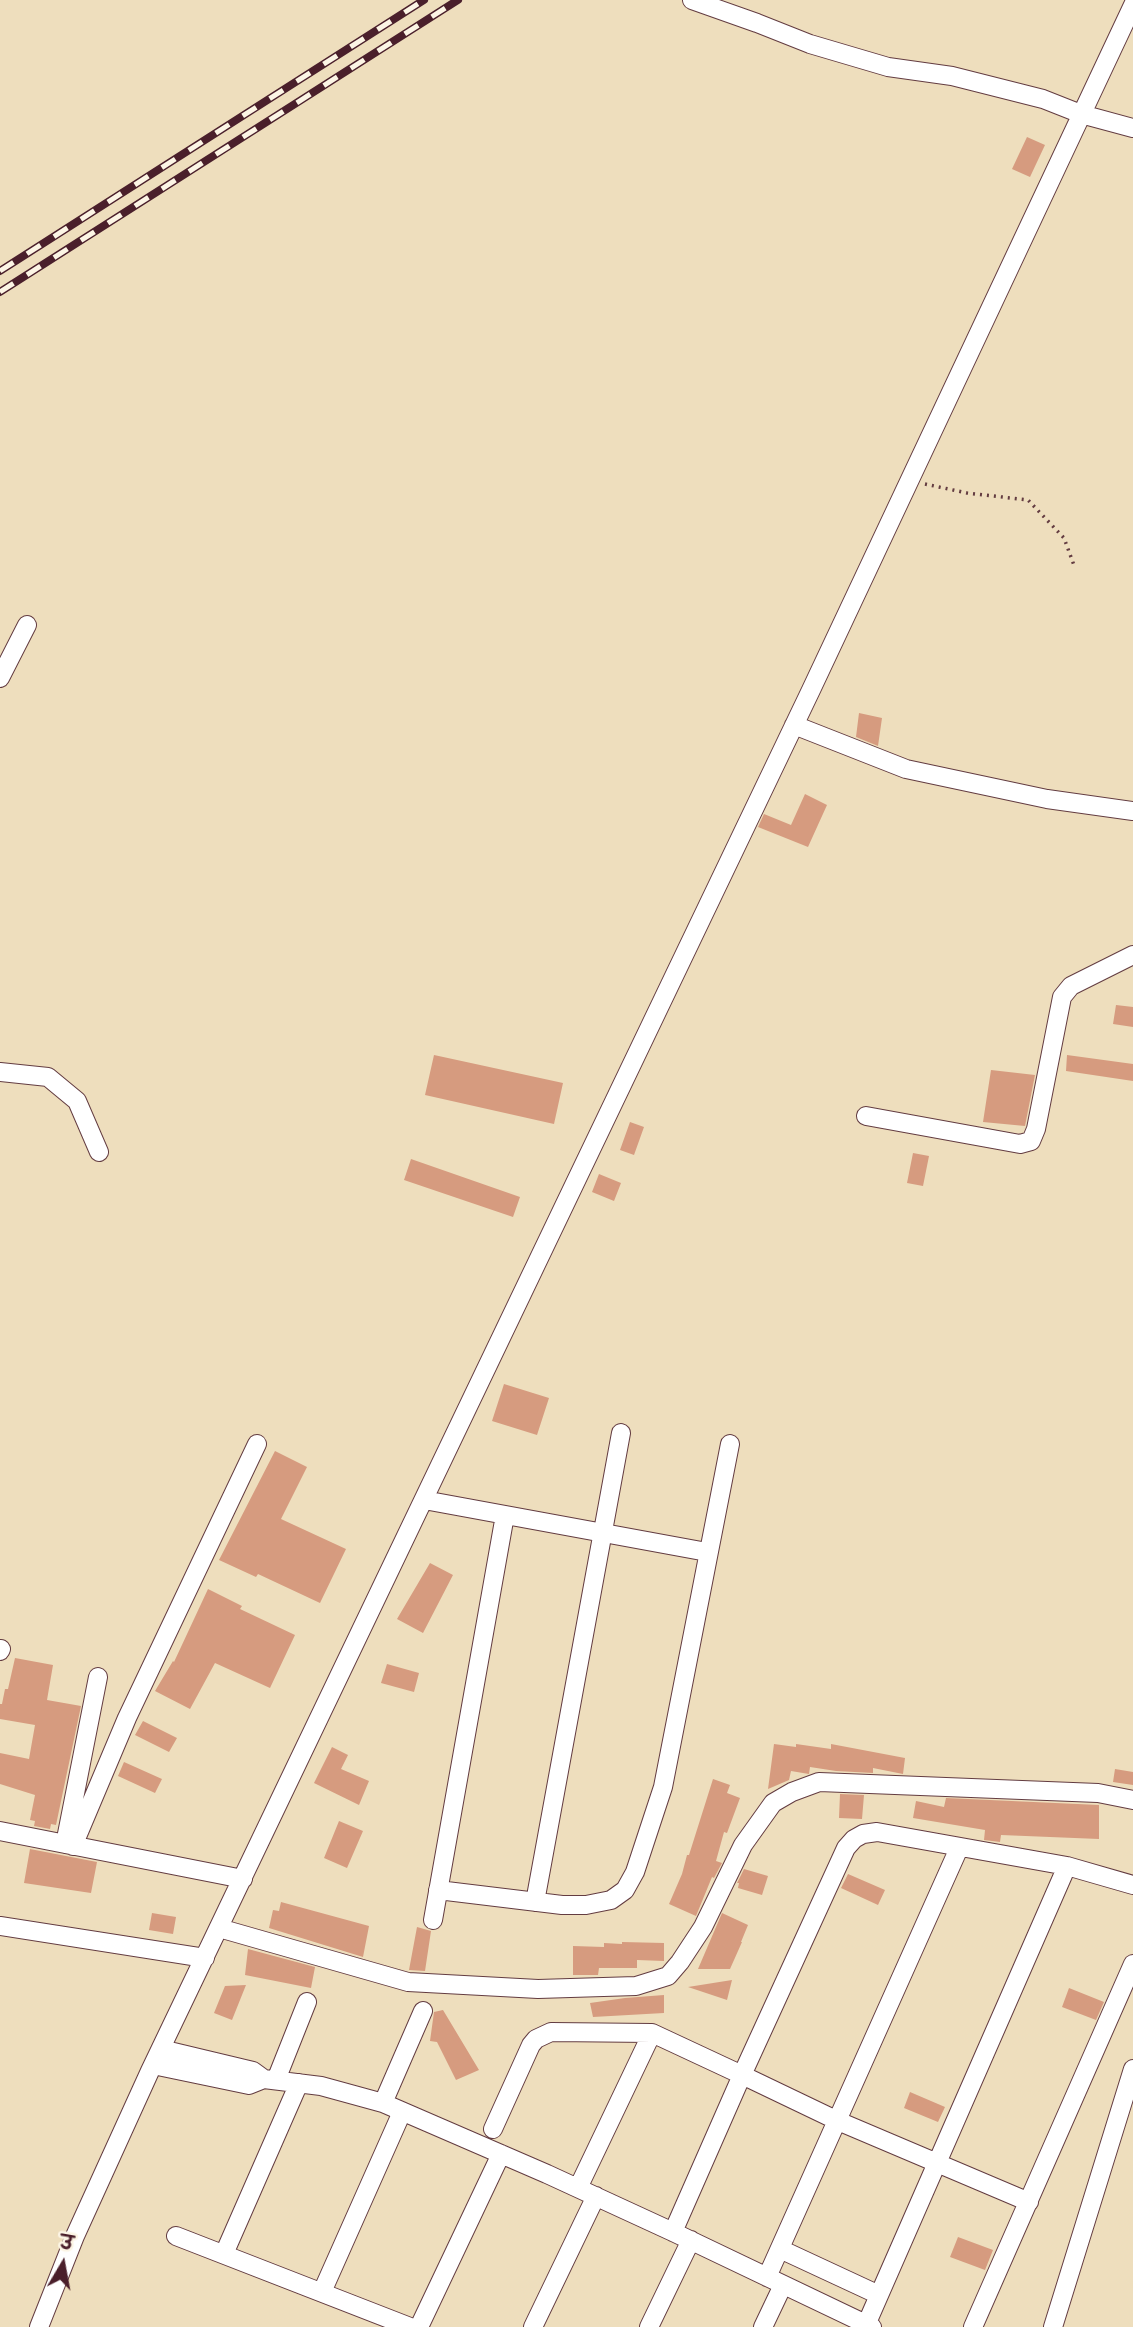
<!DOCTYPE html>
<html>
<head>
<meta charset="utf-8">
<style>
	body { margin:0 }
	#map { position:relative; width:1133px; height:2327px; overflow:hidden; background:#eedebd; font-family:Itim,"Playpen Sans Deva",sans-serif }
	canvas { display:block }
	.north { position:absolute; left:28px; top:2229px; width:70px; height:70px; -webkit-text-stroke:5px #fcf5e5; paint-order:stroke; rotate:10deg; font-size:19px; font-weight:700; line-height:28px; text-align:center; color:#4a1f2b }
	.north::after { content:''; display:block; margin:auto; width:24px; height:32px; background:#4a1f2b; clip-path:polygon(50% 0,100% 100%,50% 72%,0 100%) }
</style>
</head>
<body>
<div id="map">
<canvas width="1133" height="2327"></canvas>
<div class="north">उ</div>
</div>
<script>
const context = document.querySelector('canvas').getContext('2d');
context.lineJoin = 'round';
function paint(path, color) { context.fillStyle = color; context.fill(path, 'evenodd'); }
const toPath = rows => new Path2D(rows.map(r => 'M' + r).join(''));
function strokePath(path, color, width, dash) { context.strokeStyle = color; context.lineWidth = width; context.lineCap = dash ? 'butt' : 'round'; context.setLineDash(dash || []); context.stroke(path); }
const building = toPath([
	[1027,137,1045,145,1030,177,1012,169],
	[859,713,882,718,878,746,856,737],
	[805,794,827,805,808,847,758,827,764,814,791,825],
	[1116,1005,1133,1007,1133,1027,1113,1024],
	[434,1055,563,1083,554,1124,425,1095],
	[1067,1055,1133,1064,1133,1081,1066,1071],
	[991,1070,1035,1075,1025,1126,983,1122],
	[630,1122,644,1127,634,1155,620,1150],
	[913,1153,929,1156,923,1186,907,1183],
	[411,1159,520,1197,513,1217,404,1180],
	[599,1174,621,1183,614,1201,592,1192],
	[504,1384,549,1398,537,1435,492,1421],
	[275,1451,307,1467,281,1519,346,1549,320,1603,258,1574,256,1577,219,1560],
	[430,1563,453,1575,423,1633,397,1619],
	[208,1589,242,1606,240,1609,295,1635,270,1688,215,1663,190,1709,155,1691,173,1661,174,1662],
	[15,1658,53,1665,47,1700,81,1706,56,1825,51,1824,50,1829,34,1826,35,1821,30,1820,35,1795,0,1784,0,1753,29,1759,35,1725,0,1719,0,1704,2,1704,5,1689,8,1689],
	[387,1664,419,1673,414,1692,381,1683],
	[143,1721,177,1738,169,1752,135,1735],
	[774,1744,796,1747,796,1744,831,1749,831,1744,905,1758,903,1774,873,1768,873,1773,836,1771,810,1767,809,1774,791,1771,789,1780,768,1789],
	[332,1747,348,1755,341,1769,369,1781,359,1805,314,1783],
	[124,1762,162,1779,155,1793,118,1776],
	[1115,1769,1133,1772,1133,1785,1113,1782],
	[713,1779,730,1785,727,1793,740,1798,727,1833,724,1832,716,1861,722,1863,714,1878,712,1877,696,1916,669,1904,682,1874,687,1855,689,1855],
	[840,1794,864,1795,862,1819,839,1818],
	[946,1798,1099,1805,1099,1839,1001,1835,1000,1842,984,1840,985,1830,913,1818,916,1801,944,1807],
	[339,1821,363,1831,347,1868,324,1858],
	[30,1849,97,1862,91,1893,24,1883],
	[744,1869,768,1876,762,1895,738,1888,739,1883,737,1883],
	[848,1874,885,1890,878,1905,841,1888],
	[281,1902,369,1926,363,1957,269,1928,273,1910,279,1911],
	[152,1913,176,1917,173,1934,149,1930],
	[722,1913,748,1925,741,1942,742,1942,730,1969,698,1969],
	[417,1927,431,1931,425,1971,409,1970],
	[622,1942,664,1943,664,1961,637,1960,637,1968,599,1968,598,1975,573,1975,573,1946,604,1947,604,1943,622,1944],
	[248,1949,315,1967,311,1988,245,1975],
	[732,1980,727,2000,688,1987],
	[246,1985,232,2020,214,2013,225,1986],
	[1069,1988,1104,2002,1096,2020,1062,2007],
	[664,1995,664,2013,593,2017,590,2003,625,1998],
	[443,2010,479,2070,456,2080,437,2042,430,2041,434,2012],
	[910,2092,945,2107,938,2122,904,2108],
	[958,2237,993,2250,985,2270,950,2257]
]);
const path = toPath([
	[925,484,967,493,1028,500,1064,538,1075,568]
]);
const minor = toPath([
	[692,0,757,23,810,44,888,67,952,76,1043,99,1081,114,1133,128],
	[0,678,27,625],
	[794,725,906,769,1047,799,1133,811],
	[0,1072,48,1077,77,1101,99,1152],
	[866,1116,1020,1144,1031,1141,1036,1129,1062,997,1071,986,1133,955],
	[424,1500,707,1552],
	[0,1651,1,1649],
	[0,1831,243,1879],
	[65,1844,98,1677],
	[73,1846,127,1718,257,1444],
	[438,1890,562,1905,586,1905,611,1900,625,1890,635,1872,663,1787,730,1444],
	[535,1902,621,1433],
	[433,1920,505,1515],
	[0,1926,205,1958],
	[219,1928,408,1982,538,1989,636,1986,668,1976,680,1962,703,1927,743,1845,773,1803,792,1792,819,1782,1098,1793,1133,1800],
	[153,2065,249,2085,264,2079,253,2071,161,2049],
	[264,2079,321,2086,383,2103,547,2174,673,2232,872,2327],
	[276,2080,307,2002],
	[383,2103,423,2011],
	[493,2129,531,2045,536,2039,551,2032,652,2033,742,2075,846,1848,854,1839,863,1834,877,1832,1067,1866,1133,1885],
	[578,2188,652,2033],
	[673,2232,742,2075,838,2121,1029,2202],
	[176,2236,410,2327],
	[780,2249,879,2295],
	[224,2254,299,2083],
	[767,2277,959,1848],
	[322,2292,402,2112],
	[866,2325,1067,1866],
	[39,2327,75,2236,150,2071,811,690,1133,5],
	[419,2327,501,2154],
	[533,2327,596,2196],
	[649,2327,691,2240],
	[763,2327,783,2285],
	[973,2327,1133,1964],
	[1053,2327,1133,2069]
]);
const rail = toPath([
	[0,271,424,0],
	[0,292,458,0]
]);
paint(building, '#d69b7f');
strokePath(minor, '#633c41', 20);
strokePath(path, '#633c41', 3.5, [2, 5]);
strokePath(minor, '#fff', 18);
strokePath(rail, '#4a1f2b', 8);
strokePath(rail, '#fcf5e5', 5, [16]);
</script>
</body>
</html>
